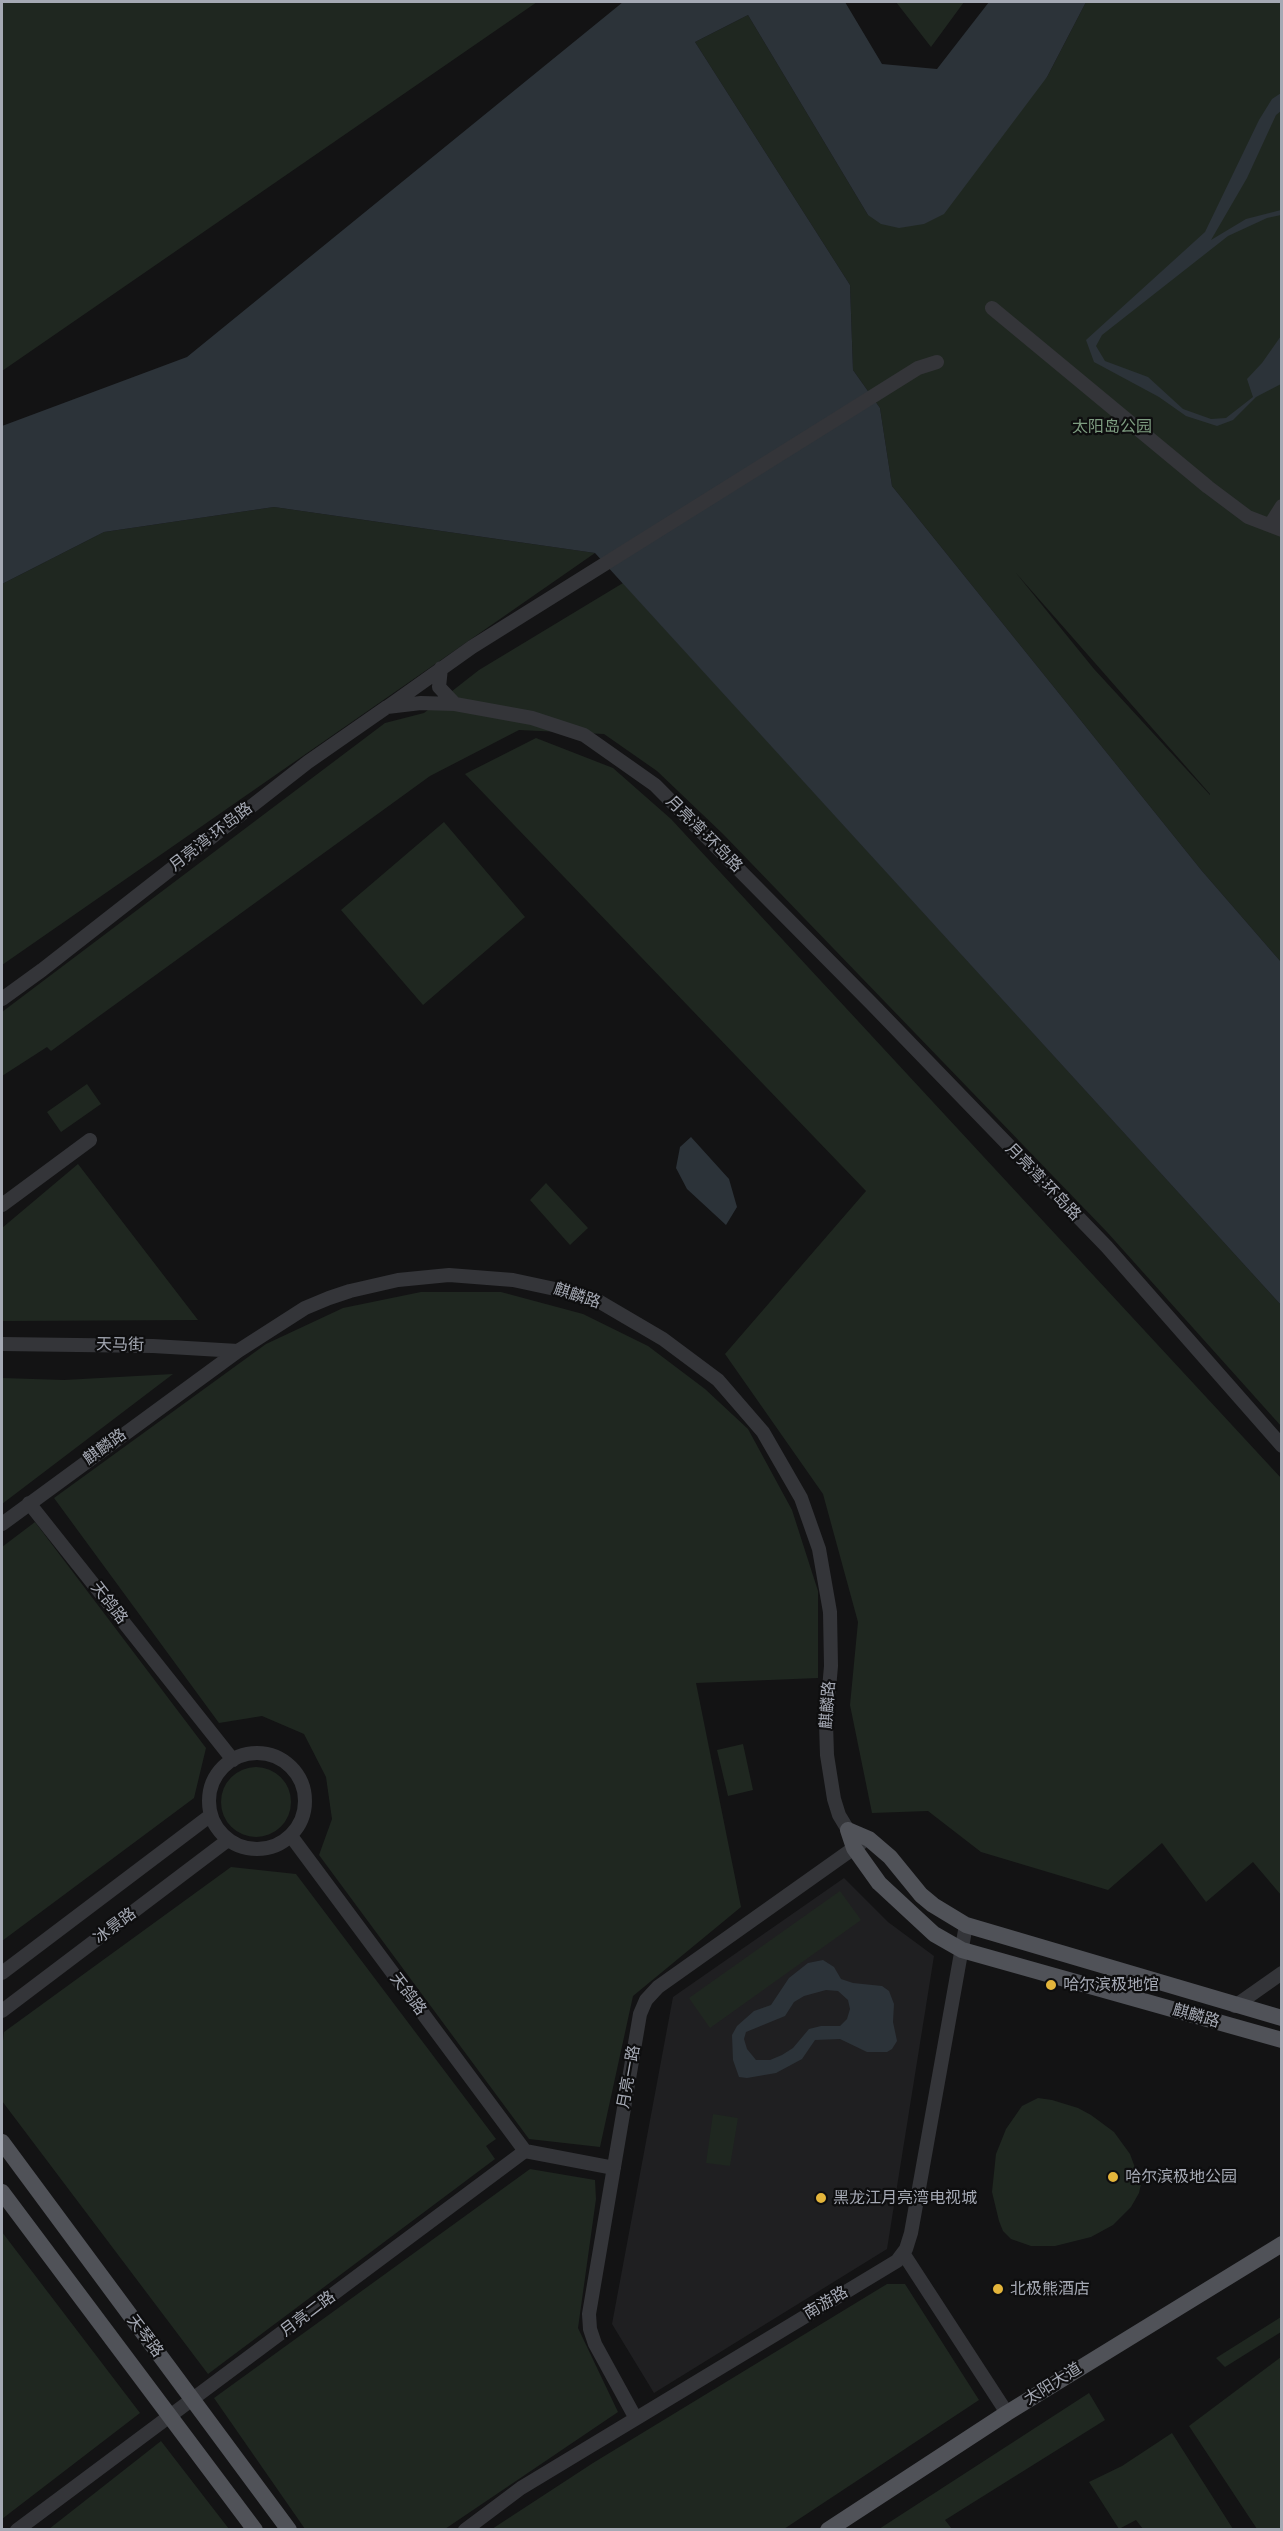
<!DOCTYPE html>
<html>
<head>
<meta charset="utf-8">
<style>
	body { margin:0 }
	#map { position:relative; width:1283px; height:2531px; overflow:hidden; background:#131314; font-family:Montserrat,sans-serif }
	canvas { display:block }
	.frame { position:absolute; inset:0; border:3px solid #a5a9b4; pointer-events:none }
</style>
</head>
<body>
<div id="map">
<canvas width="1283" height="2531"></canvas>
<div class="frame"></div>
</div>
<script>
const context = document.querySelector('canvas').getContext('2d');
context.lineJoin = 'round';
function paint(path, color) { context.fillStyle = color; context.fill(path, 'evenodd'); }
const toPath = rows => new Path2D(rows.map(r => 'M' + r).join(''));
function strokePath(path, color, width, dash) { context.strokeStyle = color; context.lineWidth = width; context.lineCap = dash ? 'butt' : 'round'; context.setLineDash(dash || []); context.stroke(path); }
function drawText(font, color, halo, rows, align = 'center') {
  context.font = font + ' Montserrat,"Noto Sans SC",sans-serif'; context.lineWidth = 4.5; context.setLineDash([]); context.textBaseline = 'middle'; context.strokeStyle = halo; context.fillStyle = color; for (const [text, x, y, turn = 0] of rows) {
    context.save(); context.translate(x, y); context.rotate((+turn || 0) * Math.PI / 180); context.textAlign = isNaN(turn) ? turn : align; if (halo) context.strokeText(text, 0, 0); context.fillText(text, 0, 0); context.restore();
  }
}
const built = toPath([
	[844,1878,888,1922,934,1956,887,2249,654,2393,612,2324,673,1997]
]);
const green = toPath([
	[2,2,537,2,2,371],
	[896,2,964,2,931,47],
	[1086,2,1281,2,1281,962,1202,871,892,486,880,408,853,370,850,285,695,42,748,15,868,215,1047,77],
	[1016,573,1210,794,1210,795,1094,669],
	[274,507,595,553,2,965,2,584,104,532],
	[623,583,1281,1305,1281,1426,1107,1232,723,834,657,771,604,734,519,730,430,776,51,1051,47,1047,2,1076,2,1012,385,723,424,713,479,670],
	[536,738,613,768,671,819,1281,1478,1281,1895,1253,1862,1206,1902,1162,1843,1108,1890,981,1852,928,1811,872,1813,850,1705,858,1622,823,1494,725,1354,866,1191,465,774],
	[444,822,525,917,423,1005,341,910],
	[87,1084,101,1104,61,1132,47,1112],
	[78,1164,198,1320,2,1321,2,1228],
	[546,1183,588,1228,570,1245,530,1200],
	[421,1292,501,1292,583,1314,648,1346,705,1389,748,1429,792,1510,818,1591,818,1678,696,1683,741,1907,633,1996,600,2147,529,2139,319,1855,332,1819,326,1777,304,1734,262,1716,219,1723,54,1498,266,1344,343,1308],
	[173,1374,2,1504,2,1378,64,1380],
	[35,1522,206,1748,194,1798,2,1941,2,1547],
	[743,1744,753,1790,728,1796,717,1750],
	'221 1802a35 35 0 1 1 70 0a35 35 0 1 1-70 0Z',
	[231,1867,296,1874,496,2139,486,2146,495,2159,208,2374,2,2101,2,2049,4,2032],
	[840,1891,861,1920,710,2028,689,1998],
	[1038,2098,1052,2100,1078,2108,1091,2115,1114,2132,1130,2154,1141,2184,1139,2193,1131,2207,1113,2225,1091,2237,1055,2246,1031,2246,1011,2239,1003,2231,999,2221,992,2192,996,2154,1006,2129,1022,2106],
	[713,2114,738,2118,730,2166,706,2163],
	[530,2169,595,2180,596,2199,578,2328,618,2412,445,2529,305,2529,214,2398],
	[2,2232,140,2413,2,2519],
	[887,2284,905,2284,979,2400,784,2529,492,2529,593,2463],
	[1281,2317,1281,2332,1225,2367,1216,2358],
	[1281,2357,1281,2529,1257,2529,1189,2426],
	[1089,2393,1105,2420,945,2520,952,2529,879,2529],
	[1172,2433,1233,2529,1143,2529,1136,2520,1119,2529,1089,2482,1122,2466],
	[161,2441,229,2529,49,2529]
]);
const water = toPath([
	[623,2,845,2,882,64,937,69,989,2,1086,2,1047,77,944,214,924,224,899,228,881,224,868,215,748,15,695,42,850,285,853,370,880,408,892,486,1202,871,1281,962,1281,1305,595,553,274,507,104,532,2,584,2,426,187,357],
	[1281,93,1281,111,1276,115,1247,178,1211,240,1246,219,1281,210,1281,215,1267,218,1228,236,1102,335,1096,346,1105,361,1148,377,1183,409,1211,419,1226,418,1253,397,1247,379,1262,363,1281,336,1281,384,1256,397,1233,420,1217,426,1186,416,1159,397,1094,362,1086,340,1205,232,1259,120,1272,99],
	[691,1137,729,1179,737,1207,726,1225,687,1189,676,1168,680,1147],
	[823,1960,834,1967,841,1979,853,1983,882,1986,889,1991,894,2004,893,2022,897,2041,892,2049,887,2052,867,2052,840,2039,815,2040,802,2059,776,2073,747,2078,739,2077,733,2060,732,2035,737,2026,754,2011,771,2005,789,1978,808,1963],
	[826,1990,838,1991,848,2000,850,2009,847,2019,840,2026,821,2026,809,2029,793,2048,782,2055,770,2060,756,2060,747,2049,744,2039,746,2032,785,2016,794,2002,804,1996]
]);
const minor = toPath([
	[992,308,1208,487,1248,517,1282,530],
	[1270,525,1282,506],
	[441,668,439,687,455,704],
	[389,706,472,647,918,368,937,362],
	[2,999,42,970,308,762,387,707,421,703,455,704,532,718,584,735,655,785,872,1004,1107,1247,1282,1446],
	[2,1205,90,1140],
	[2,1344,153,1346,238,1351],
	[29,1503,233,1760],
	[2,1524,238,1351,305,1308,329,1298,350,1291,398,1280,449,1275,513,1280,569,1292,600,1302,663,1339,718,1380,763,1432,801,1498,819,1549,830,1612,831,1666,826,1723,827,1755,834,1799,839,1815,848,1830],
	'209 1801a48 48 0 1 1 96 0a48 48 0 1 1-96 0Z',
	[291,1836,525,2151],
	[2,1973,211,1815],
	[1235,2006,1282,1973],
	[2,2011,228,1840],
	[903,2253,1007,2413],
	[635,2417,595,2344,590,2329,589,2314,640,2014,646,2000,658,1987,861,1843],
	[17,2530,525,2151,614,2168],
	[465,2530,521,2488,897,2261,906,2249,911,2233,966,1925]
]);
const major = toPath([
	[848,1830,854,1848,879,1883,934,1934,962,1950,1282,2040],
	[848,1830,869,1839,890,1857,921,1895,933,1905,966,1925,1282,2018],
	[2,2142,289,2530],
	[2,2192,255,2530],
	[828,2530,1007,2413,1282,2244]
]);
const markers = [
	[1051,1985,6,"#e4b53b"],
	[1113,2177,6,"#e4b53b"],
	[821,2198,6,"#e4b53b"],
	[998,2289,6,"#e4b53b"]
];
const parkNames = [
	["太阳岛公园",1112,427]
];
const streetNames = [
	["月亮湾·环岛路",704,834,45],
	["月亮湾·环岛路",211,837,-38],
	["月亮湾·环岛路",1043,1182,46],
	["麒麟路",577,1296,18],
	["天马街",120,1345,1],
	["麒麟路",105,1447,-36],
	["天鸽路",109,1603,52],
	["麒麟路",828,1705,-86],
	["冰景路",115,1926,-37],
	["天鸽路",408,1994,53],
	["麒麟路",1196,2016,16],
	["月亮一路",629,2077,-80],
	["南游路",826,2303,-31],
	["月亮二路",308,2314,-37],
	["天琴路",145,2336,53],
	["太阳大道",1053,2384,-32]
];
const poiNames = [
	["哈尔滨极地馆",1063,1985],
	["哈尔滨极地公园",1125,2177],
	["黑龙江月亮湾电视城",833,2198],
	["北极熊酒店",1010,2289]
];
paint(built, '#1f1f21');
paint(green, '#1f2720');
paint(water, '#2c3339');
strokePath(minor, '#343539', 14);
strokePath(major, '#505258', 16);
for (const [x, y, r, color] of markers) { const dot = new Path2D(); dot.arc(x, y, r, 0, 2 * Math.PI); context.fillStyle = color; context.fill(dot); strokePath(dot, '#0e0e0f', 2); }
drawText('16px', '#7e9d81', '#0e0e0f', parkNames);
drawText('16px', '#a5a9b4', '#0e0e0f', streetNames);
drawText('16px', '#a5a9b4', '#0e0e0f', poiNames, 'left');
</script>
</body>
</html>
